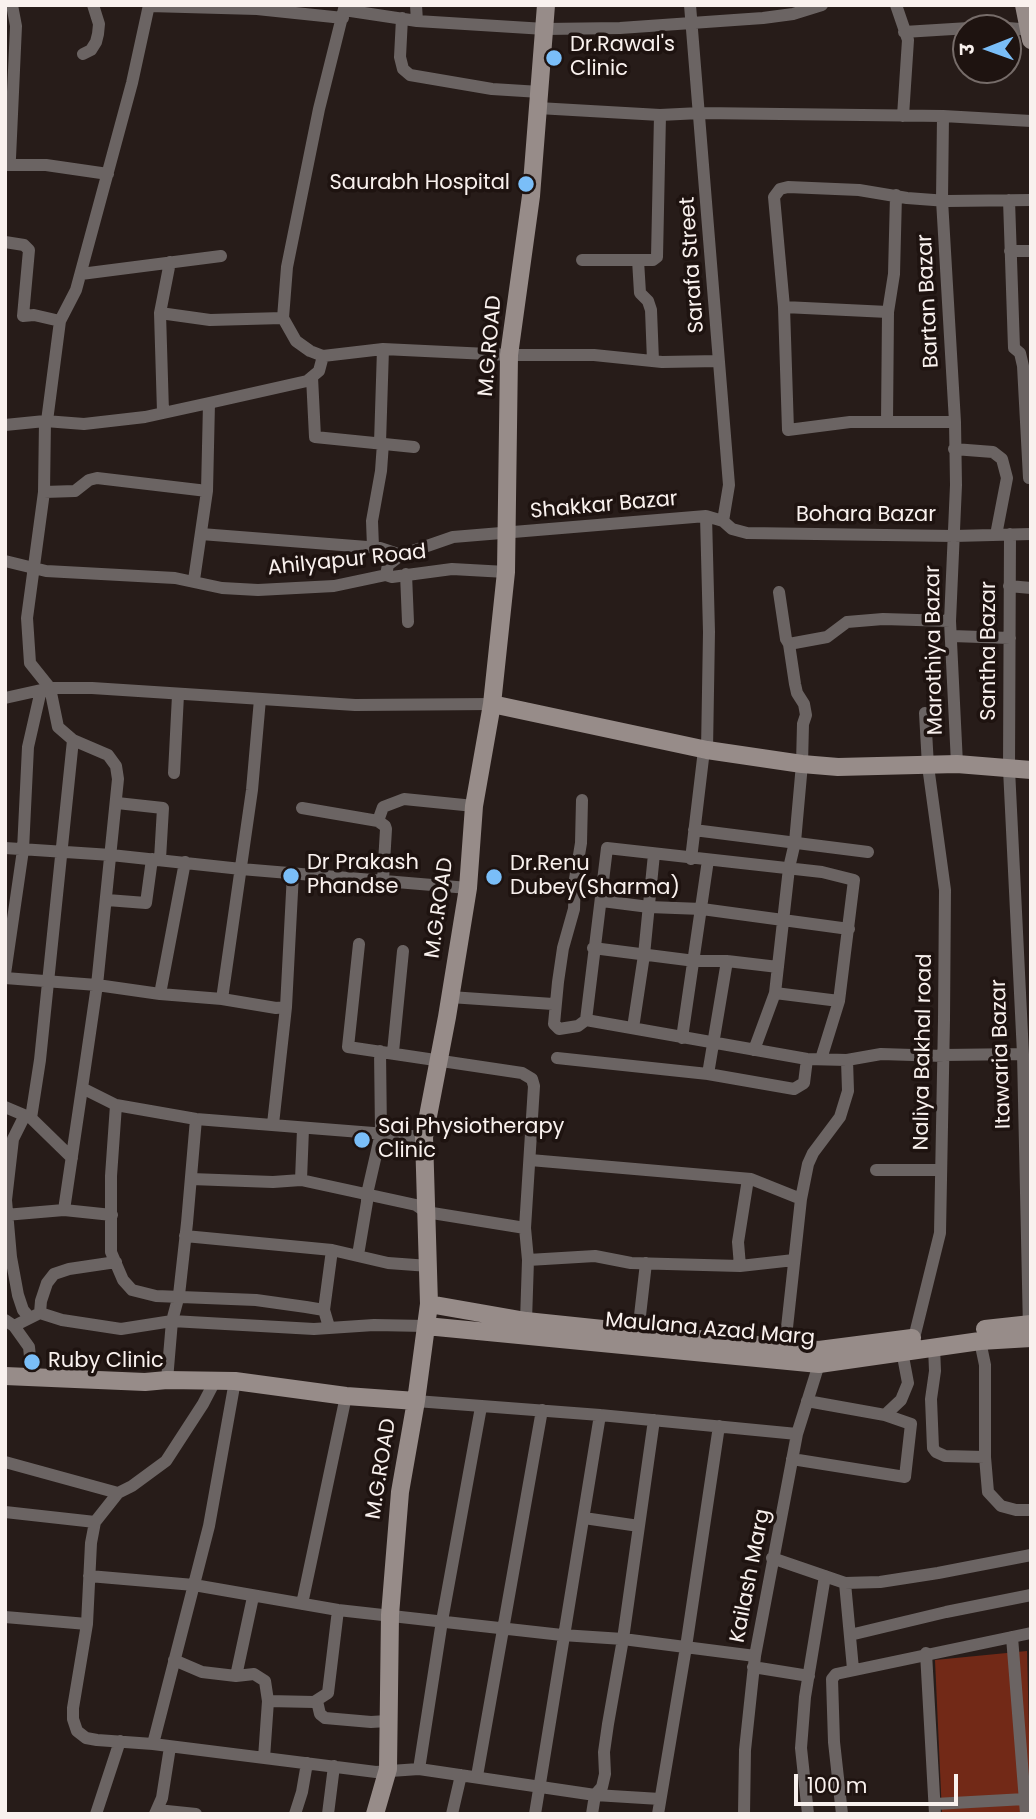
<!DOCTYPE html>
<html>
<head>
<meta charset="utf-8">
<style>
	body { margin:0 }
	#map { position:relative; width:1036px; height:1819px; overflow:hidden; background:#271c19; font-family:Poppins,"Noto Sans Devanagari",sans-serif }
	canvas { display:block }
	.frame { position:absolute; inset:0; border:7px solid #f9f1ee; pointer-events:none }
	.north { position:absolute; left:952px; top:14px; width:70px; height:70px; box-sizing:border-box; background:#1e1310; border:2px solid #766c69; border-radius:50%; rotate:269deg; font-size:19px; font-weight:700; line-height:28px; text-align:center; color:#f9f1ee }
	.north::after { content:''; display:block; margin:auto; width:24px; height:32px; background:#7abef8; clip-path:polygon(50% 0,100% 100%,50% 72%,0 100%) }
	.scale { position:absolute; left:794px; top:1774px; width:164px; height:32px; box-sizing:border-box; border:4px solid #f9f1ee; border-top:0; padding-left:9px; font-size:21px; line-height:24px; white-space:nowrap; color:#f9f1ee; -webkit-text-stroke:5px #1e1310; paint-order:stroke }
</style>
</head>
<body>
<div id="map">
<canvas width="1036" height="1819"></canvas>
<div class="frame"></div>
<div class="north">उ</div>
<div class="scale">100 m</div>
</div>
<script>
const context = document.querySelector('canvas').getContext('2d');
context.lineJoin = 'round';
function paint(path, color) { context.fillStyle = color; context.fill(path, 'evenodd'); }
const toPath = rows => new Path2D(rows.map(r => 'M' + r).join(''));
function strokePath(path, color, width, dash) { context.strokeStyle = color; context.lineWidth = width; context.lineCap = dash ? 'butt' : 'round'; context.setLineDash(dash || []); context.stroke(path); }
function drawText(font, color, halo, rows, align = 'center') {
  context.font = font + ' Poppins,sans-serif'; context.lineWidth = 7; context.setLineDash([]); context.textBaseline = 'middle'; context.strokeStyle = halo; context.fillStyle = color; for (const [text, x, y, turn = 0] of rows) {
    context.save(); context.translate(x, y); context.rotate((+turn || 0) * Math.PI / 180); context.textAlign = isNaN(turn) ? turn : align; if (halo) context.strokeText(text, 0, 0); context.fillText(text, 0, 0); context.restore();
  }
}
const green = toPath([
	[1027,1651,1031,1814,942,1814,935,1660]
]);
const street = toPath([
	[345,5,319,109,287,267,283,318,296,341,310,351,323,356,383,349,509,355,594,355,662,362,719,361],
	[416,5,417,21],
	[690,5,729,485,723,521],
	[896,5,908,40,903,116],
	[149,6,257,9,343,18],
	[344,10,417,21,545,29,620,28,763,18,793,14,822,5],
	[402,18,400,57,403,69,410,75,492,89,540,92],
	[1008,28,1031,30],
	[904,32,969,28],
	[83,54,91,50,96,42,98,34,99,24,93,5],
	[538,108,660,115,700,113,943,116,1031,121],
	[943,116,942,200,955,422,956,485,950,621,957,764],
	[5,160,10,158,16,26,12,5],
	[5,165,46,165,108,174],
	[1009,200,1014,348,1020,353,1023,366,1029,478],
	[5,242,24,245,29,250,23,316,34,315,60,321],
	[1010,251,1031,251],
	[582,260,653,260,657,257,660,115],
	[638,260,640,293,648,301,651,310,653,361],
	[81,274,221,256],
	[784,307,888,312],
	[160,313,210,320,283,318],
	[312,377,315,437,414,447],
	[163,412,160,313,170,262],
	[45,421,44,492,27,618,30,663,50,688,58,727,73,740,108,755,116,766,118,779,97,985,82,1088,116,1105,196,1119,424,1137],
	[47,421,60,321,76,290,132,83,149,5],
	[887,422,888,312,894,274,896,195],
	[955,422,850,422,788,430,784,307,774,197,780,189,788,187,859,190,907,198,947,201,1031,200],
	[5,425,45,421,84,424,145,417,209,403,307,381,319,371,323,356],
	[380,443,383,349],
	[954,449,993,452,1002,459,1007,478,996,535],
	[44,492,75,491,89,480,97,478,207,491],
	[706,516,709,632,707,750],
	[201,534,380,548,401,555],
	[1010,534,1009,769,1023,1054,1029,1330],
	[373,547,372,521,381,471,383,443],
	[5,561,46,571,175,578,222,588,258,590,334,586,386,575,392,577,452,569,506,572],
	[406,574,408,622],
	[386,575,388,565,401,555,453,537,706,516,723,521,732,529,747,533,954,536,1031,534],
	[194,580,207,491,209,403],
	[1009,586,1031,588],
	[779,592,786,639,789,644,827,637,847,622,883,619,950,621],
	[952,636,1010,638],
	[5,698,50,688,92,688,355,705,492,704],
	[174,773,178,695],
	[582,800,581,843,575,879,574,909,563,948,558,982,554,1024,559,1029,578,1026,586,1020,807,1059,847,1060,881,1054,944,1056],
	[117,803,163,808,160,859],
	[302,808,378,821,385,826,386,829,383,880],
	[378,821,383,807,404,799,474,806],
	[694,830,868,852],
	[5,848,111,855,241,869,468,888],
	[691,859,704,750],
	[107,900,146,903,152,859],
	[602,901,649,907,702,909,849,929],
	[359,944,348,1047,522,1073,532,1079,534,1086,525,1228],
	[593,948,695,961,727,961,778,967],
	[5,974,23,850,28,747,41,690],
	[5,978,97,985,160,994,222,999,276,1008,286,1007],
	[775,993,839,1001],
	[160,994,185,862],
	[450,997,553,1004,555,1007],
	[222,999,252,790,260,699],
	[586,1020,607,848,822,872,854,880,839,1001,821,1059],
	[633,1028,644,955,654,854],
	[682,1038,708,860],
	[754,1050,775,993,789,868,795,842,802,764,803,724,806,715,804,704,797,693,795,684,789,644],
	[393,1052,403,951],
	[943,1055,1023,1054],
	[557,1058,708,1074,794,1089,804,1083,807,1059],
	[708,1074,727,961],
	[116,1105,111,1176,111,1252,123,1280,132,1290,156,1296,256,1300,306,1307,324,1310,329,1327],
	[5,1107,31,1118,72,1158],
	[24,1117,13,1139,6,1200,11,1257,18,1295,23,1310,29,1317],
	[31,1118,40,1060,73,740],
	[273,1124,286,1007,293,873],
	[530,1160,751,1179,801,1199],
	[876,1170,941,1170],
	[191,1179,273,1182,301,1180,416,1205,426,1212,525,1228,528,1260,526,1321],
	[301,1180,303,1129],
	[64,1210,82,1088],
	[5,1215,64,1210,112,1215],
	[185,1236,332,1250,388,1263,429,1266],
	[358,1255,367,1202,367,1194,381,1133,380,1051],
	[528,1260,595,1256,631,1263,740,1266,794,1260],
	[740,1266,738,1242,748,1179],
	[324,1310,332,1250],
	[40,1313,62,1320,121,1329,172,1321,314,1329,374,1325,426,1326],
	[5,1320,14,1326,29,1347,32,1376],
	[14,1326,40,1313,41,1301,47,1283,54,1274,69,1269,116,1262],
	[638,1333,646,1263],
	[914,1338,940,1233,944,1020,945,890,928,766,925,713],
	[980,1341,985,1365,985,1457,988,1492,1001,1506,1016,1510,1031,1510],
	[934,1347,935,1371,931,1399,933,1448,936,1452,945,1456,985,1457],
	[784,1355,801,1199,808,1164,813,1153,840,1117,848,1091,847,1060],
	[167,1380,172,1321,179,1295,187,1223,196,1119],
	[215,1381,203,1404,166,1461,132,1486,118,1493,95,1522,91,1543,87,1624,73,1708,73,1719,77,1731,86,1738,97,1740,153,1744,376,1772,419,1769,595,1795,660,1799],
	[416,1401,600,1415,797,1434],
	[807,1401,885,1415],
	[792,1459,905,1477,911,1424,885,1415,901,1400,908,1383,902,1351],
	[5,1462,118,1493],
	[5,1512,95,1522],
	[584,1518,639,1526],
	[772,1558,845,1583,880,1582,938,1573,1031,1555],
	[89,1576,194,1585,338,1610,562,1635,623,1639,755,1656],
	[845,1583,853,1669],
	[253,1597,236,1676,254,1674,265,1681,268,1701,264,1758],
	[302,1604,346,1396],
	[5,1617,87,1624],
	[850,1635,946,1612,1031,1595],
	[1012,1637,1026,1814],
	[926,1653,935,1814],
	[174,1660,202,1672,236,1676],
	[753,1667,809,1676],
	[268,1701,314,1702,328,1693,338,1610],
	[317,1701,320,1714,325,1718,371,1722,387,1721],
	[153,1744,209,1526,235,1381],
	[419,1769,442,1621,481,1407],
	[477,1776,542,1410],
	[935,1804,1025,1799],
	[157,1810,196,1814],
	[96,1814,120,1741],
	[155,1814,162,1798,170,1747],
	[295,1814,302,1792,307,1763],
	[328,1814,334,1766],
	[452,1814,461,1775],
	[535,1814,600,1415],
	[592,1814,595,1795,602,1787,605,1774,604,1752,608,1724,623,1639,654,1420],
	[658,1814,686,1647,719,1426],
	[744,1814,745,1750,755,1656,797,1434,819,1364,819,1357],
	[808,1814,801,1748,805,1697,825,1576],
	[842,1814,834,1742,832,1679,836,1674,1031,1633]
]);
const secondary = toPath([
	[1024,5,1031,40],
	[492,704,707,750,802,764,838,767,957,764,1031,770],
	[429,1304,526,1321,785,1348,819,1350,912,1338],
	[426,1326,819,1364,980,1341,1031,1338],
	[985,1329,1031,1324],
	[5,1376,145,1382,167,1380,235,1381,346,1396,416,1401],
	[375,1814,388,1769,390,1615,400,1492,416,1401,429,1304,424,1137,447,1017,468,888,474,806,492,704,506,572,509,355,531,196,546,5]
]);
const markers = [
	[554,58,9,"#7abef8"],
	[526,184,9,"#7abef8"],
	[291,876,9,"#7abef8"],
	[494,877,9,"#7abef8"],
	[362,1140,9,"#7abef8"],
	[32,1362,9,"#7abef8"]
];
const poiNames = [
	["Dr.Rawal's",570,46],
	["Clinic",570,70],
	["Saurabh Hospital",510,184,"right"],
	["Dr Prakash",307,864],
	["Phandse",307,888],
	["Dr.Renu",510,865],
	["Dubey(Sharma)",510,889],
	["Sai Physiotherapy",378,1128],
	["Clinic",378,1152],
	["Ruby Clinic",48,1362]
];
const streetNames = [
	["Sarafa Street",693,265,-94],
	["Bartan Bazar",929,301,-93],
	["M.G.ROAD",491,346,-85],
	["Shakkar Bazar",604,506,-5],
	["Bohara Bazar",866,516],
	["Ahilyapur Road",347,561,-6],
	["Marothiya Bazar",935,650,-91],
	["Santha Bazar",990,651,-90],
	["M.G.ROAD",440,908,-82],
	["Naliya Bakhal road",924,1052,-89],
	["Itawaria Bazar",1002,1054,-92],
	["Maulana Azad Marg",710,1330,5],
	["M.G.ROAD",382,1469,-81],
	["Kailash Marg",751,1576,-79]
];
paint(green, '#722917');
strokePath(street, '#6b6463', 12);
strokePath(secondary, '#978c89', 18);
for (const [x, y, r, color] of markers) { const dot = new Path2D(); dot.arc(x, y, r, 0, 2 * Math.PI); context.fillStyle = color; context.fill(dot); strokePath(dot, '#1e1310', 2.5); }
drawText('21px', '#f9f1ee', '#1e1310', poiNames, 'left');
drawText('21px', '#f9f1ee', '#1e1310', streetNames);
</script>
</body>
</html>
